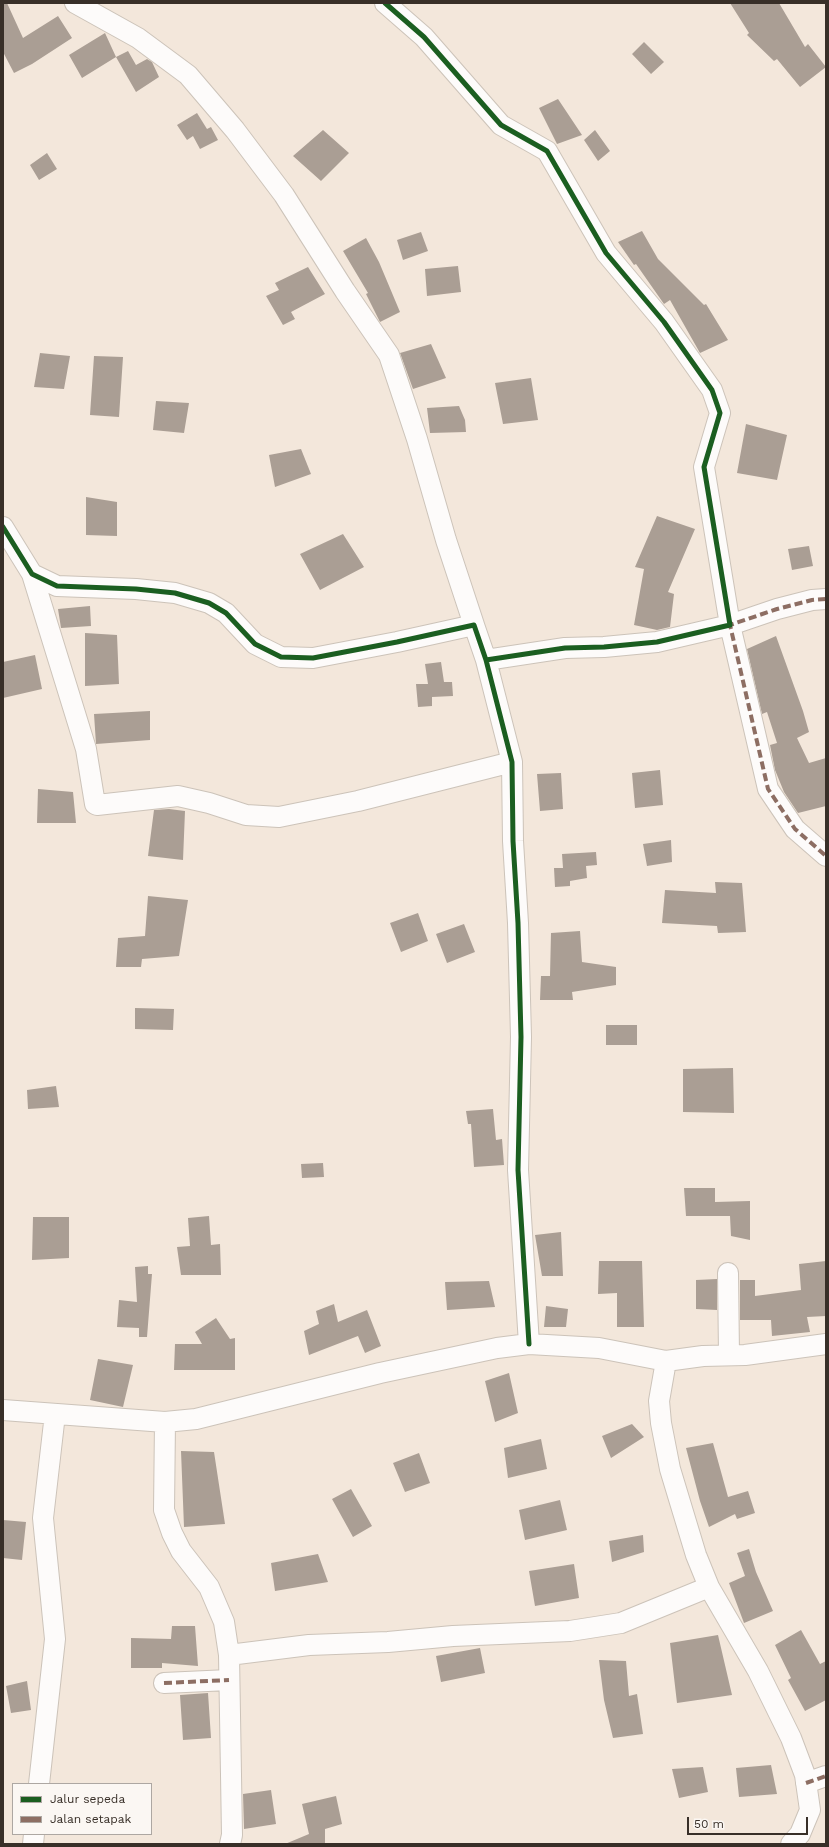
<!DOCTYPE html>
<html>
<head>
<meta charset="utf-8">
<style>
	body { margin:0 }
	#map { position:relative; width:829px; height:1847px; overflow:hidden; background:#f3e7db; font-family:"Work Sans",sans-serif }
	canvas { display:block }
	.frame { position:absolute; inset:0; border:4px solid #382f28; pointer-events:none }
	.legend { position:absolute; left:12px; top:1783px; width:140px; height:52px; box-sizing:border-box; background:#fbf7f3; border:1px solid #ada7a2; margin:0; padding:5px 7px; list-style:none; font-size:12px; color:#382f28 }
	.legend li { display:flex; align-items:center; gap:8px; height:20px }
	.legend b { width:20px; border:1px solid #ada7a2 }
	.scale { position:absolute; left:687px; top:1817px; width:121px; height:18px; box-sizing:border-box; border:2px solid #382f28; border-top:0; padding-left:5px; font-size:12px; line-height:14px; white-space:nowrap; color:#382f28; -webkit-text-stroke:3px #fbf7f3; paint-order:stroke }
</style>
</head>
<body>
<div id="map">
<canvas width="829" height="1847"></canvas>
<div class="frame"></div>
<ul class="legend">
<li><b style="height:5px;background:#1b5e20"></b>Jalur sepeda</li>
<li><b style="height:5px;background:#8d6e63"></b>Jalan setapak</li>
</ul>
<div class="scale">50 m</div>
</div>
<script>
const context = document.querySelector('canvas').getContext('2d');
context.lineJoin = 'round';
function paint(path, color) { context.fillStyle = color; context.fill(path, 'evenodd'); }
const toPath = rows => new Path2D(rows.map(r => 'M' + r).join(''));
function strokePath(path, color, width, dash) { context.strokeStyle = color; context.lineWidth = width; context.lineCap = dash ? 'butt' : 'round'; context.setLineDash(dash || []); context.stroke(path); }
const building = toPath([
	[3,3,7,3,23,38,58,16,72,38,32,64,14,73,3,52],
	[730,3,779,3,805,47,808,44,826,67,800,87,777,59,774,61,747,35,749,33],
	[105,33,116,57,82,78,69,55],
	[644,42,664,62,651,74,632,54],
	[128,51,136,65,147,59,152,62,159,77,136,92,116,57],
	[558,99,582,135,557,144,539,108],
	[197,113,207,129,211,127,218,140,200,149,193,136,187,140,177,125],
	[323,130,349,153,321,181,293,156],
	[595,130,610,151,598,161,584,140],
	[47,153,57,169,39,180,30,165],
	[642,231,658,259,704,305,706,304,728,340,700,353,670,300,664,304,636,264,634,265,618,242],
	[421,232,428,251,403,260,397,240],
	[366,238,379,262,400,312,380,322,366,294,368,293,343,251],
	[458,266,461,292,427,296,425,269],
	[308,267,325,294,291,312,295,319,283,325,266,296,279,290,275,283],
	[431,344,446,378,413,389,400,353],
	[40,353,70,356,64,389,34,387],
	[94,356,123,357,119,417,90,415],
	[531,378,538,420,503,424,495,383],
	[156,401,189,403,184,433,153,430],
	[459,406,465,420,466,432,430,433,427,408],
	[746,424,787,435,777,480,737,473],
	[301,449,311,474,275,487,269,455],
	[86,497,117,502,117,536,86,535],
	[657,516,695,529,668,592,674,594,670,627,657,630,634,625,644,569,635,567],
	[343,534,364,567,320,590,300,554],
	[809,546,813,566,792,570,788,549],
	[90,606,91,626,61,628,58,609],
	[85,633,117,635,119,684,85,686],
	[776,636,803,711,809,732,797,738,809,763,826,758,826,806,798,813,784,792,775,770,770,745,777,743,767,712,762,714,747,649],
	[35,655,42,689,3,698,3,662],
	[441,662,444,682,452,682,453,696,432,697,432,706,418,707,416,684,428,684,425,664],
	[150,711,150,740,96,744,94,714],
	[660,770,663,805,635,808,632,773],
	[561,773,563,809,540,811,537,774],
	[38,789,73,792,76,823,37,823],
	[169,809,185,811,183,860,148,856,154,810],
	[671,840,672,862,647,866,643,844],
	[596,852,597,865,586,866,587,878,570,881,570,886,555,887,554,868,563,868,562,854],
	[715,882,742,883,746,932,718,933,717,926,662,923,665,890,716,893],
	[148,896,188,900,179,956,142,959,141,967,116,967,118,938,145,936],
	[418,913,428,941,401,952,390,923],
	[464,924,475,952,447,963,436,934],
	[580,931,582,962,616,967,616,985,572,992,573,1000,540,1000,541,976,550,976,551,933],
	[135,1008,174,1009,173,1030,135,1029],
	[606,1025,637,1025,637,1045,606,1045],
	[733,1068,734,1113,683,1112,683,1069],
	[56,1086,59,1107,28,1109,27,1090],
	[493,1109,496,1140,502,1139,504,1165,474,1167,471,1124,468,1124,466,1111],
	[323,1163,324,1177,302,1178,301,1164],
	[684,1188,715,1188,715,1202,750,1201,750,1240,731,1236,730,1216,686,1216],
	[209,1216,211,1245,220,1244,221,1275,181,1275,177,1247,190,1246,188,1218],
	[33,1217,69,1217,69,1258,32,1260],
	[561,1232,563,1276,542,1276,535,1235],
	[599,1261,642,1261,644,1327,617,1327,617,1293,598,1294],
	[826,1261,826,1316,807,1317,810,1332,772,1336,771,1320,740,1320,740,1280,755,1280,755,1296,801,1290,799,1264],
	[148,1266,148,1274,152,1274,147,1337,139,1337,139,1328,117,1327,119,1300,137,1302,135,1267],
	[717,1279,717,1310,696,1309,696,1280],
	[489,1281,495,1307,447,1310,445,1282],
	[334,1304,338,1322,367,1310,381,1346,365,1353,358,1336,309,1355,304,1331,319,1324,316,1311],
	[546,1306,568,1309,566,1327,544,1327],
	[216,1318,230,1339,235,1338,235,1370,174,1370,175,1344,202,1344,195,1332],
	[98,1359,133,1365,123,1407,90,1400],
	[509,1373,518,1413,495,1422,485,1381],
	[632,1424,644,1437,611,1458,602,1436],
	[541,1439,547,1469,508,1478,504,1448],
	[713,1443,728,1497,748,1491,755,1513,737,1519,735,1514,709,1527,700,1501,686,1448],
	[181,1451,214,1452,225,1524,184,1527],
	[419,1453,430,1483,405,1492,393,1463],
	[351,1489,372,1526,353,1537,332,1499],
	[560,1500,567,1530,525,1540,519,1510],
	[3,1520,26,1522,22,1560,3,1558],
	[643,1535,644,1552,612,1562,609,1541],
	[749,1549,756,1572,773,1611,744,1623,729,1583,745,1576,737,1553],
	[318,1554,328,1582,275,1591,271,1563],
	[574,1564,579,1598,535,1606,529,1571],
	[172,1626,195,1626,198,1666,162,1663,162,1668,131,1668,131,1638,171,1639],
	[801,1630,820,1664,826,1661,826,1700,805,1711,788,1680,791,1678,775,1645],
	[718,1635,732,1695,677,1703,670,1643],
	[480,1648,485,1673,441,1682,436,1656],
	[599,1660,626,1661,629,1696,637,1694,643,1734,613,1738,604,1700],
	[27,1681,31,1710,11,1713,6,1686],
	[208,1693,211,1738,183,1740,180,1695],
	[771,1765,777,1794,739,1797,736,1768],
	[703,1767,708,1792,679,1798,672,1769],
	[271,1790,276,1824,244,1829,243,1794],
	[336,1796,342,1824,325,1829,325,1844,285,1844,309,1834,302,1804]
]);
const minor = toPath([
	[75,3,138,38,188,75,235,130,284,195,345,291,389,355,417,439,446,540,474,625],
	[385,3,424,37,501,125,547,151,606,253,664,322,712,390,720,413,704,467,730,625,657,642,604,647,565,648,486,660],
	[3,527,32,574,57,586,136,589,175,593,209,603,226,613,255,644,281,657,313,658,397,642,474,625,486,660,512,762,513,841,518,923,521,1037,518,1170,529,1344],
	[32,574,86,749,95,804,97,805,178,796,209,803,246,815,279,817,358,801,512,762],
	[826,599,812,600,777,609,730,625,768,789,795,829,826,856],
	[728,1273,729,1355],
	[666,1361,659,1401,661,1423,670,1469,696,1555,709,1587,758,1671,791,1738,805,1775,810,1810,800,1834,791,1844],
	[3,1410,165,1422,196,1419,380,1373,497,1348,529,1344,599,1348,666,1361,703,1356,745,1355,826,1344],
	[165,1422,164,1510,172,1533,181,1551,209,1587,224,1622,229,1655,232,1835,230,1844],
	[229,1655,309,1645,388,1642,453,1636,570,1631,621,1623,709,1587],
	[164,1683,229,1680],
	[806,1783,826,1776],
	[39,1784,55,1639,43,1518,55,1414],
	[33,1844,34,1834]
]);
const quiet = toPath([
	[826,599,812,600,777,609,730,625,768,789,795,829,826,856],
	[164,1683,229,1680],
	[806,1783,826,1776]
]);
const cycleway = toPath([
	[385,3,424,37,501,125,547,151,606,253,664,322,712,390,720,413,704,467,730,625,657,642,604,647,565,648,486,660],
	[3,527,32,574,57,586,136,589,175,593,209,603,226,613,255,644,281,657,313,658,397,642,474,625,486,660,512,762,513,841,518,923,521,1037,518,1170,529,1344]
]);
paint(building, '#aa9e94');
strokePath(minor, '#ccc3b9', 22);
strokePath(minor, '#fdfbfa', 20);
strokePath(quiet, '#8d6e63', 4, [8, 4]);
strokePath(cycleway, '#1b5e20', 5);
</script>
</body>
</html>
